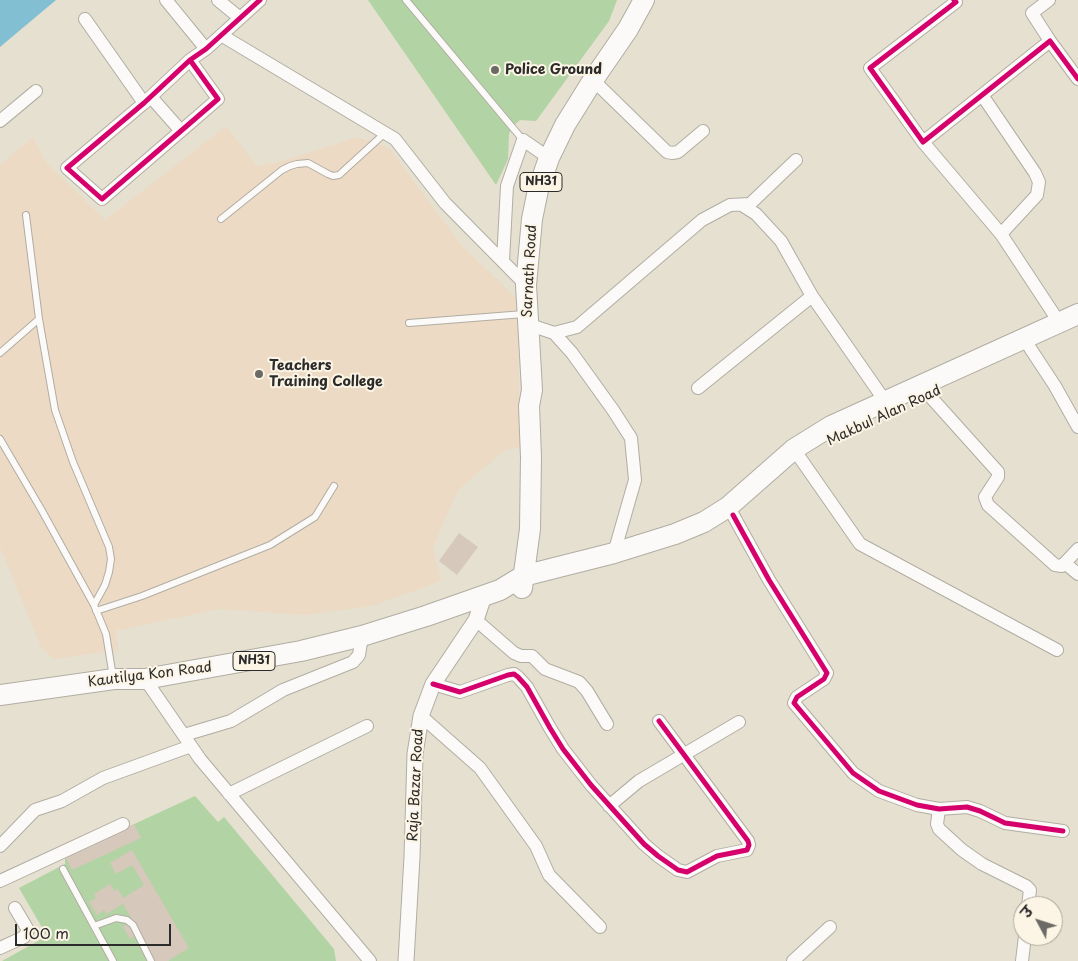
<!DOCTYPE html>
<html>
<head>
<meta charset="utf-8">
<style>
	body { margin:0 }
	#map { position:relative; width:1078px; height:961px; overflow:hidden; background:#e5e0cf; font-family:"Playpen Sans","Playpen Sans Deva",sans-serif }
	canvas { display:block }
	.north { position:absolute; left:1013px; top:896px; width:50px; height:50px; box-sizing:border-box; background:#fcf5e5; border:1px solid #a8a49b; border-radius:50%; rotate:310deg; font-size:14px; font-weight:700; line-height:20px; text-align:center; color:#2b2b2b }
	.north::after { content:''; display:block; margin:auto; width:18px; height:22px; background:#6c6a64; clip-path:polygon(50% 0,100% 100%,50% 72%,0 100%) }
	.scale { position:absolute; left:15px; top:924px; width:156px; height:22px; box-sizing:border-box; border:2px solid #2b2b2b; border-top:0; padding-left:6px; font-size:15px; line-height:18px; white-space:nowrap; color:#2b2b2b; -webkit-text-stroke:4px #fcf5e5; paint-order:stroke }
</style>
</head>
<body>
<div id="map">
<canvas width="1078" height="961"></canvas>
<div class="north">उ</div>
<div class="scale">100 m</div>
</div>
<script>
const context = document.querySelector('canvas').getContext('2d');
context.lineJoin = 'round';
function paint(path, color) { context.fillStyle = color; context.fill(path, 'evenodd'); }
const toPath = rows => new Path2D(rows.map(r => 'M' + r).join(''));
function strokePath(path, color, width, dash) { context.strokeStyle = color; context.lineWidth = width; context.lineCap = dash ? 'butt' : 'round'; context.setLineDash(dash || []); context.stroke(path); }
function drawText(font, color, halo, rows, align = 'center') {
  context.font = font + ' "Playpen Sans",sans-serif'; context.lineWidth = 4; context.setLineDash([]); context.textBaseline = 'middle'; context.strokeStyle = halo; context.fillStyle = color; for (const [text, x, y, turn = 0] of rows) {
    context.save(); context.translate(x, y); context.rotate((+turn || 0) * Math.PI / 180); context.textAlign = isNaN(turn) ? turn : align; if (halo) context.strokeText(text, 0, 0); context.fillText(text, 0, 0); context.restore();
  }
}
const built = toPath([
	[226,126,257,166,283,161,357,137,389,148,462,246,517,299,520,448,505,450,458,490,433,547,441,581,372,606,304,615,219,609,115,631,119,650,54,659,41,647,0,547,0,165,33,137,46,162,105,220]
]);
const green = toPath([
	[368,0,617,0,609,21,536,121,520,120,512,127,509,134,508,159,496,185],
	[195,796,218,822,224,817,334,949,336,961,2,961,47,936,19,888,65,864,65,856]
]);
const water = toPath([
	[0,0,56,0,0,47]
]);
const building = toPath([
	[459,533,478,547,457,575,439,561],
	[134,824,141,838,72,870,65,856],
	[132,850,189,948,168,961,155,961,139,934,130,939,123,927,133,921,123,904,106,914,104,910,97,915,89,902,96,898,94,894,110,884,115,891,118,889,123,898,144,885,132,865,116,874,110,863]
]);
const service = toPath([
	[406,0,523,140],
	[26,215,39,319,55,410,73,462,109,547,111,559,109,572,105,585,94,605],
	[221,219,282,170,290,166,297,164,308,163,328,174,333,176,339,175,385,133],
	[409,323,524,314],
	[0,353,39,319],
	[0,439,41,509,94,605,106,634,113,677],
	[96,611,142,596,270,545,315,517,334,486],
	[63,869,113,961],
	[94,926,116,918,127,920,133,925,151,961]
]);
const minor = toPath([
	[166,0,206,49],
	[218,0,240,18],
	[954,0,956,2,870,68,923,142,1050,41,1078,79],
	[1049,0,1032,13,1050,41],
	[85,19,144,103],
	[221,35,395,139,445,203,526,285],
	[190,60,218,99,102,199,67,168,144,103,190,60,206,49,260,0],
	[593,80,667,152,672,153,678,152,703,131],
	[982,95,1035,173,1039,182,1037,195,1001,234],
	[151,97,181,131],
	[0,121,36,91],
	[923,142,1001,234,1059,322],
	[742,205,756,214,781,241,812,296,885,401],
	[503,261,507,186,523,140,549,158],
	[527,324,554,333,577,327,702,220,730,205,750,204,796,160],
	[554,333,572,353,613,410,631,438,635,480,614,553],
	[1030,348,1055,386,1078,427],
	[698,388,812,296],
	[928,394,998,472,998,477,985,497,988,505,1055,565,1062,566,1078,549],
	[800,458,860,544,1057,650],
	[733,515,769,580,827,673,824,679,797,697,794,703,853,773,879,791,917,805,939,809,967,807,980,811,1005,823,1063,831],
	[1066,564,1078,574],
	[476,620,514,653,521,656,532,656,545,669,579,682,587,691,607,724],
	[145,679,200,759,370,961],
	[433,684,460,692,508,675,514,674,518,677,527,687,550,728,563,749,591,785,644,844,658,856,678,870,687,872,717,856,747,850,749,845,748,841,659,721],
	[421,716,480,768,536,846,549,875,600,927],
	[184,735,231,721,283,690,353,662,359,655,362,636],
	[229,794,367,726],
	[609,806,639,781,739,722],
	[939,809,937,824,939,829,962,850,982,864,1026,886,1030,890,1028,906],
	[0,846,35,810,62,801,103,778,191,746],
	[0,881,123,824],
	[0,948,24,937,28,930,15,908],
	[793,961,830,927],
	[1022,961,1025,936]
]);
const tertiary = toPath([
	[406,961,412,857,415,754,421,716,433,684,476,620,484,596]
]);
const trunk = toPath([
	[522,588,530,529,531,457,529,406,532,390,526,285,532,219,538,190,549,158,565,125,593,80,628,29,644,0],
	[0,695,114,679,145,679,301,651,362,636,426,616,500,590,523,576,614,553,675,534,704,522,728,507,794,449,831,426,1078,314]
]);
const cycleway = toPath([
	[954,0,956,2,870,68,923,142,1050,41,1078,79],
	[190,60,218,99,102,199,67,168,144,103,190,60,206,49,260,0],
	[733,515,769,580,827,673,824,679,797,697,794,703,853,773,879,791,917,805,939,809,967,807,980,811,1005,823,1063,831],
	[433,684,460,692,508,675,514,674,518,677,527,687,550,728,563,749,591,785,644,844,658,856,678,870,687,872,717,856,747,850,749,845,748,841,659,721]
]);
const markers = [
	[495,70,5,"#6c6a64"],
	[259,374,5,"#6c6a64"]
];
const shields = [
	[541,182,42],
	[254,661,42]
];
const shieldNames = [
	["NH31",541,182],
	["NH31",254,661]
];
const poiNames = [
	["Police Ground",505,70],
	["Teachers",269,366],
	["Training College",269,382]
];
const streetNames = [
	["Sarnath Road",530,271,-87],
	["Makbul Alan Road",884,416,-25],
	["Kautilya Kon Road",150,675,-7],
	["Raja Bazar Road",416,785,-87]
];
paint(built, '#ecdac5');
paint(green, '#b2d3a4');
paint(water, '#82bfd3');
paint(building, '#d6c8ba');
strokePath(service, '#b1ada3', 8);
strokePath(minor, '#b1ada3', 14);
strokePath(tertiary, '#b1ada3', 17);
strokePath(trunk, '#b1ada3', 22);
strokePath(service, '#fbfaf8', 6);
strokePath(minor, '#fbfaf8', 12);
strokePath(tertiary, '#fbfaf8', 15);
strokePath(trunk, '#fbfaf8', 20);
strokePath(cycleway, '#d6006c', 5);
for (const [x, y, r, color] of markers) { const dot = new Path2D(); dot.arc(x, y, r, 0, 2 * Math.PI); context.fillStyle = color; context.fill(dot); strokePath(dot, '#fcf5e5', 2); }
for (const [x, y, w] of shields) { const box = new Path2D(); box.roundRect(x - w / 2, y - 9.5, w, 19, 4); context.fillStyle = '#fcf5e5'; context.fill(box); strokePath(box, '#2b2b2b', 1); }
drawText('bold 12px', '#2b2b2b', null, shieldNames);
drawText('bold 14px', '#2b2b2b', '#fcf5e5', poiNames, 'left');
drawText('14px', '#2b2b2b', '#fcf5e5', streetNames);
</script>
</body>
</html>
